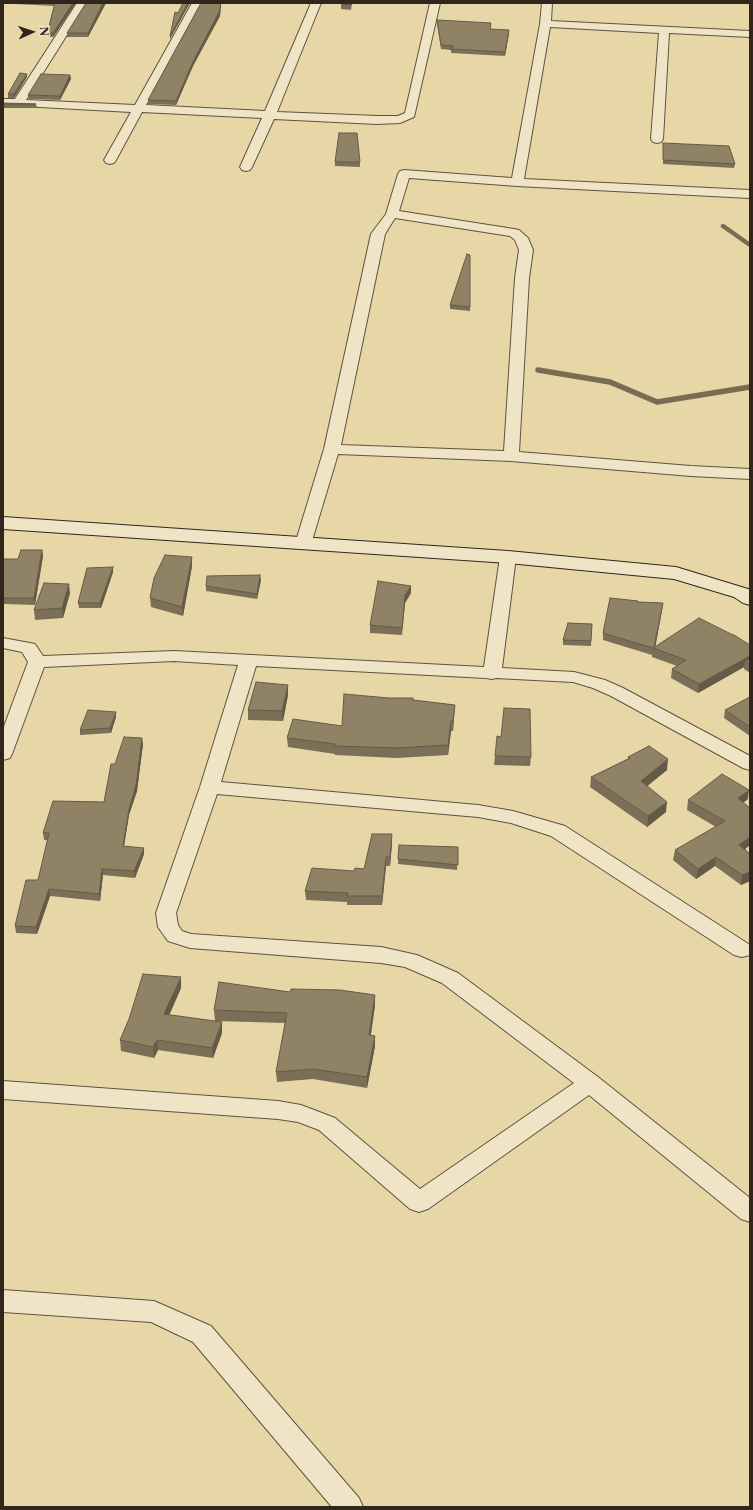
<!DOCTYPE html>
<html>
<head>
<meta charset="utf-8">
<style>
	body { margin:0 }
	#map { position:relative; width:753px; height:1510px; overflow:hidden; background:#e7d7a7; font-family:"Libre Caslon Text",serif }
	canvas { display:block }
	.frame { position:absolute; inset:0; border:4px solid #30261d; pointer-events:none }
	.north { position:absolute; left:12px; top:12px; width:40px; height:40px; -webkit-text-stroke:3px #efe5c6; paint-order:stroke; rotate:87deg; font-size:11px; font-weight:700; line-height:16px; text-align:center; color:#30261d }
	.north::after { content:''; display:block; margin:auto; width:14px; height:18px; background:#30261d; clip-path:polygon(50% 0,100% 100%,50% 72%,0 100%) }
</style>
</head>
<body>
<div id="map">
<canvas width="753" height="1510"></canvas>
<div class="frame"></div>
<div class="north">N</div>
</div>
<script>
const context = document.querySelector('canvas').getContext('2d');
context.lineJoin = 'round';
const toPath = rows => new Path2D(rows.map(r => 'M' + r).join(''));
function strokePath(path, color, width, dash) { context.strokeStyle = color; context.lineWidth = width; context.lineCap = dash ? 'butt' : 'round'; context.setLineDash(dash || []); context.stroke(path); }
function paint(path, color) { context.fillStyle = color; context.fill(path, 'evenodd'); }
const streamFar1 = toPath([
	[723,226,750,245]
]);
const stream = toPath([
	[538,370,610,382,657,402,750,387]
]);
const street = toPath([
	[77,3,87,3,26,100,135,105,192,3,202,3,146,105,265,111,311,3,321,3,277,112,377,116,398,116,405,113,430,3,440,3,414,117,400,123,377,124,274,119,252,167,250,170,246,171,242,170,240,167,262,118,142,112,116,160,114,163,110,164,106,163,104,160,131,112,3,105,3,99,15,99,77,3],
	[542,3,552,3,551,21,750,31,750,37,669,33,663,139,661,142,657,143,653,142,651,139,659,33,550,27,524,179,750,190,750,198,517,186,409,178,399,211,514,229,519,230,528,238,533,250,529,278,519,452,691,466,750,469,750,479,691,476,511,461,338,454,311,544,309,548,303,549,297,548,295,544,324,449,371,234,386,214,398,174,400,171,404,170,512,178,540,24,542,3],
	[395,218,510,236,515,240,519,250,515,278,504,451,341,445,385,234,395,218],
	[508,552,514,553,516,557,502,668,574,672,605,680,623,688,750,756,750,770,743,768,611,696,593,688,573,682,496,678,492,679,486,678,256,666,221,782,478,805,513,811,565,826,750,945,750,955,742,957,734,955,551,836,511,823,478,817,217,794,176,913,178,925,182,931,191,934,381,947,417,955,458,973,598,1077,750,1198,750,1222,741,1219,589,1095,428,1209,419,1212,410,1209,319,1130,298,1122,278,1119,3,1099,3,1081,278,1101,301,1105,335,1118,420,1189,574,1083,442,983,405,967,381,963,190,948,168,941,158,927,156,913,200,787,238,665,174,661,44,667,12,754,10,758,3,760,3,729,28,662,22,652,3,648,3,638,35,644,43,656,174,651,484,667,500,557,502,553,508,552],
	[3,1290,154,1301,211,1326,359,1498,363,1507,332,1507,193,1342,151,1322,3,1312,3,1290]
]);
const secondary = toPath([
	[3,517,508,551,676,567,748,589,750,590,750,605,743,603,734,597,674,579,508,563,3,529,3,517]
]);
const wall = toPath([
	[16,3,76,3,53,37,48,37,47,34,54,6,16,4],
	[86,3,106,3,88,37,67,37,67,33],
	[201,3,221,3,220,16,193,66,176,105,148,104,148,100],
	[341,3,352,3,351,10,341,9],
	[437,20,490,29,509,33,505,56,451,53,451,50,441,49,437,24],
	[70,75,71,79,60,100,29,99,28,95],
	[27,77,14,98,8,98,8,94],
	[3,103,36,104,37,108,3,108],
	[663,143,735,164,734,168,663,164],
	[335,162,360,162,360,167,335,166],
	[470,255,470,311,450,309,450,305],
	[42,550,43,556,35,605,3,604,3,559,18,559],
	[192,566,183,616,151,607,150,598],
	[113,567,113,572,101,608,79,608,78,603],
	[261,580,257,599,206,591,206,586],
	[70,593,63,618,35,620,34,610],
	[411,593,405,603,402,635,370,633,370,625],
	[638,602,663,603,662,610,655,647,750,645,750,673,744,669,744,667,698,693,671,678,672,669,677,666,652,657,652,655,603,640,603,633],
	[592,624,591,646,563,645,563,640],
	[288,695,283,721,248,720,248,710],
	[750,697,750,736,724,718,725,710],
	[413,700,455,705,453,731,451,731,448,755,396,758,335,755,335,754,288,747,287,738,342,726],
	[116,717,111,733,80,735,80,730],
	[143,744,137,791,129,815,124,846,144,854,135,878,103,875,100,901,50,896,37,934,16,933,15,926,38,880,48,840,44,840,43,833,104,802,115,764],
	[495,756,531,757,530,766,494,765],
	[628,757,667,770,647,786,666,812,647,827,590,787,591,777,628,759],
	[748,799,743,803,750,808,750,845,745,849,750,854,750,881,741,885,715,866,696,879,673,860,675,850,716,827,687,810,688,800],
	[392,834,392,843,390,866,386,866,382,905,347,905,347,902,306,900,305,891,354,871,364,869],
	[458,847,457,870,398,864,398,859],
	[181,988,169,1015,222,1033,213,1058,158,1050,154,1058,121,1051,120,1040],
	[375,1005,371,1035,375,1046,367,1088,313,1079,277,1082,276,1072,285,1023,215,1021,214,1010]
]);
const shadedWall = toPath([
	[73,3,76,3,53,37,53,33],
	[103,3,106,3,88,37,88,33],
	[188,3,190,3,170,39,170,36],
	[221,3,220,16,193,66,176,105,176,101,193,62],
	[509,30,509,33,505,56,505,52],
	[27,74,27,77,14,98,14,94],
	[70,75,71,79,60,100,60,96],
	[42,550,43,556,35,605,34,598],
	[192,557,192,566,183,616,182,607],
	[113,567,113,572,101,608,100,603],
	[260,575,261,580,257,599,257,594],
	[69,584,70,593,63,618,62,608],
	[411,586,411,593,405,603,402,635,405,595],
	[663,603,662,610,655,649,654,648],
	[750,656,750,664,745,661,744,667,698,693,699,684],
	[288,685,288,695,283,721,282,711],
	[455,705,454,714,453,731,453,721],
	[116,712,116,717,111,733,110,728],
	[451,721,451,731,448,755,448,745],
	[142,738,143,744,137,791,129,815,123,852,123,846,129,809],
	[668,759,667,770,640,792,641,781],
	[749,790,748,799,736,808,738,798],
	[667,802,666,812,647,827,648,816],
	[392,834,392,843,390,866,390,857],
	[750,837,750,845,738,855,739,845],
	[144,848,144,854,135,878,134,871],
	[386,857,386,866,382,905,382,896],
	[716,857,715,866,696,879,698,869],
	[102,869,103,875,100,901,99,894],
	[750,872,750,881,741,885,742,875],
	[49,889,50,896,37,934,36,927],
	[181,977,181,988,165,1025,164,1014],
	[375,995,375,1005,369,1046,369,1035],
	[222,1022,222,1033,213,1058,212,1048],
	[375,1036,375,1046,367,1088,367,1077],
	[157,1040,158,1050,154,1058,153,1047]
]);
const building = toPath([
	[55,3,73,3,53,33,47,34,55,3],
	[86,3,103,3,88,33,67,33,86,3],
	[183,3,188,3,170,36,175,12,178,13,183,3],
	[201,3,221,3,219,12,193,62,176,101,148,100,201,3],
	[341,3,352,3,351,5,341,4,341,3],
	[437,20,491,23,490,29,509,30,505,52,451,49,454,46,441,45,437,20],
	[20,73,27,74,14,94,8,94,20,73],
	[41,74,70,75,60,96,28,95,41,74],
	[3,103,36,104,3,104,3,103],
	[339,133,357,133,360,162,335,162,339,133],
	[663,143,729,146,735,164,663,160,663,143],
	[467,254,470,255,470,307,450,305,467,254],
	[21,550,42,550,34,598,3,598,3,559,18,559,21,550],
	[165,555,192,557,182,607,150,598,154,578,165,555],
	[113,567,100,603,78,603,87,568,113,567],
	[260,575,257,594,206,586,207,576,260,575],
	[378,581,411,586,405,595,402,628,370,625,378,581],
	[44,583,69,584,62,608,34,610,44,583],
	[610,598,638,601,638,602,663,603,654,647,653,648,603,633,610,598],
	[699,618,733,635,734,635,750,645,750,656,699,684,672,669,686,660,653,648,699,618],
	[568,623,592,624,591,641,563,640,568,623],
	[750,659,750,665,745,661,750,659],
	[256,682,288,685,282,711,248,710,256,682],
	[344,694,389,698,413,698,413,700,455,705,453,721,451,721,448,745,396,748,335,746,335,744,287,738,293,719,342,726,344,694],
	[750,697,750,727,725,710,750,697],
	[504,708,530,709,531,757,495,756,497,736,501,737,504,708],
	[88,710,116,712,110,728,80,730,88,710],
	[124,737,142,738,136,785,129,809,123,846,144,848,134,871,102,869,99,894,49,889,36,927,15,926,26,880,38,880,49,833,43,833,53,801,104,802,111,764,115,764,124,737],
	[649,746,668,759,641,781,667,802,648,816,591,777,630,758,628,757,649,746],
	[722,774,749,790,738,798,750,808,750,837,739,845,750,854,750,872,742,875,716,857,698,869,675,850,725,821,688,800,722,774],
	[372,834,392,834,390,857,386,857,382,896,347,896,348,893,305,891,312,868,354,871,355,868,364,869,372,834],
	[399,845,458,847,458,865,398,859,399,845],
	[143,974,181,977,164,1014,222,1022,212,1048,157,1040,153,1047,120,1040,129,1019,143,974],
	[219,982,290,992,291,989,340,990,375,995,369,1035,375,1036,367,1077,313,1069,276,1072,287,1013,214,1010,219,982]
]);
strokePath(streamFar1, '#796c54', 4.5);
strokePath(stream, '#796c54', 5.5);
strokePath(street, '#5e5240', 2);
strokePath(secondary, '#30261d', 2);
paint(street, '#efe5c6');
paint(secondary, '#efe5c6');
paint(wall, '#7b7057');
paint(shadedWall, '#645b47');
paint(building, '#8f8265');
strokePath(building, '#645b47', 1);
</script>
</body>
</html>
